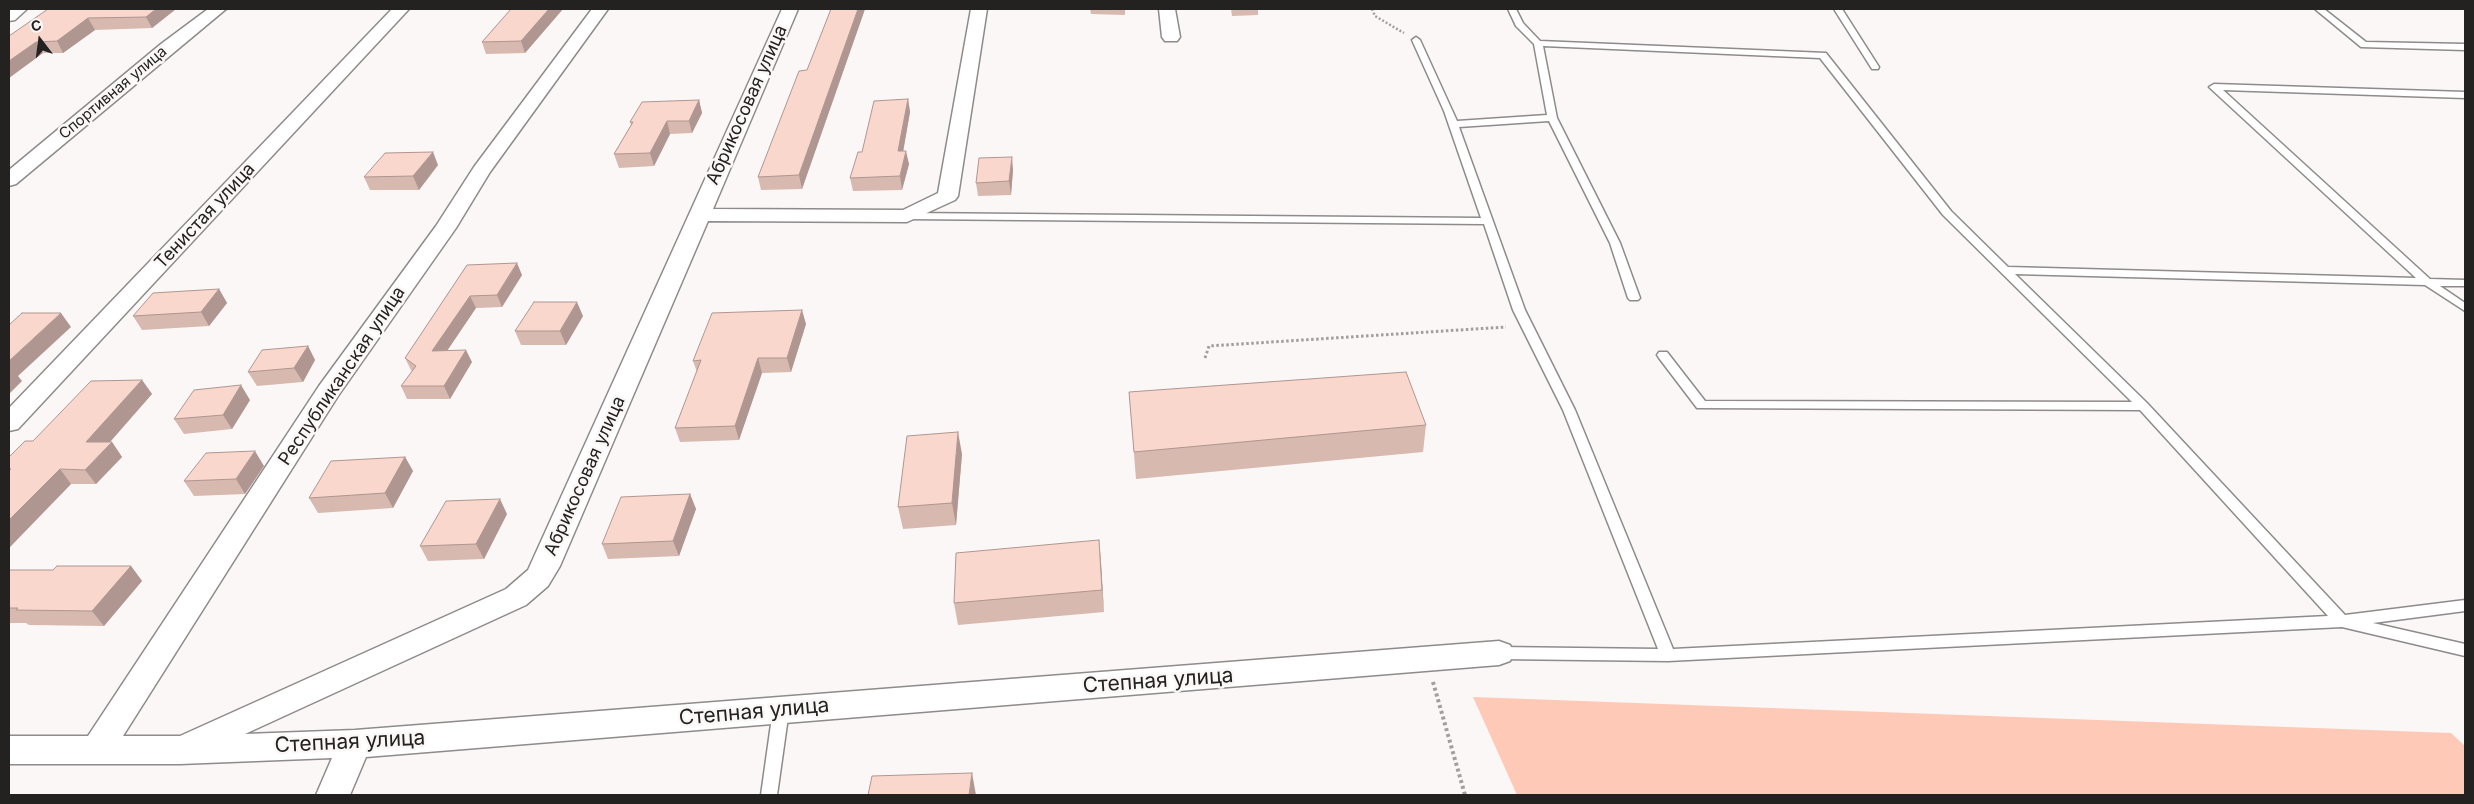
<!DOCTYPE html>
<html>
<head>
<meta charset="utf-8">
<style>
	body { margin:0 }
	#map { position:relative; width:2474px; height:804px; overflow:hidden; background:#fbf7f6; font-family:Inter,sans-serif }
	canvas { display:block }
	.frame { position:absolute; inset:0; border:10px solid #232221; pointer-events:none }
	.north { position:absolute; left:15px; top:15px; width:50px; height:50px; -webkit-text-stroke:4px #fbf7f6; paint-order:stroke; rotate:345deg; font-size:14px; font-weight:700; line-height:20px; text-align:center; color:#232221 }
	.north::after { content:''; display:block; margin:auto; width:18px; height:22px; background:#232221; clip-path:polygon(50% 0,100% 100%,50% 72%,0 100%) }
</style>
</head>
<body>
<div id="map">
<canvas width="2474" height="804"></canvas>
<div class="frame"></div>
<div class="north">С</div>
</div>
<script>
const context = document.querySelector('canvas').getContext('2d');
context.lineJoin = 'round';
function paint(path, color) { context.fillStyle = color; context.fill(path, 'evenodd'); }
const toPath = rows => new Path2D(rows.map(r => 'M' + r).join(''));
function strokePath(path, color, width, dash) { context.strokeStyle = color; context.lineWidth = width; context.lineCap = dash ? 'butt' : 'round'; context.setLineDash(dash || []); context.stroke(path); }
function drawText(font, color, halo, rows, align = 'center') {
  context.font = font + ' Inter,sans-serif'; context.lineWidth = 5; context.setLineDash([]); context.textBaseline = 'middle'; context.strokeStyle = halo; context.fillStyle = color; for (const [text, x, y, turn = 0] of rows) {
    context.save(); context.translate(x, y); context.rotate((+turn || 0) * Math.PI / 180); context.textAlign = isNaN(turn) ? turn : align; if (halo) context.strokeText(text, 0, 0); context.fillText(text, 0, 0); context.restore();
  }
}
const green = toPath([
	[1473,697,2451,733,2465,746,2465,795,1517,795]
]);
const pathFar2 = toPath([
	[1372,9,1375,16,1404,33]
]);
const pathFar1 = toPath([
	[1205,358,1209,346,1506,327]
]);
const path = toPath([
	[1433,682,1465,795]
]);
const lane = toPath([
	[1508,9,1516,9,1523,23,1540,41,1826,53,1951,211,2008,267,2416,278,2209,87,2214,84,2465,92,2465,98,2223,90,2430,279,2465,280,2465,286,2440,286,2465,303,2465,311,2425,285,2015,274,2147,403,2345,615,2465,600,2465,611,2373,623,2465,644,2465,656,2342,627,1668,661,1499,659,1494,657,1491,653,1494,649,1499,647,1658,649,1563,410,1513,310,1484,224,907,219,902,216,907,213,1481,218,1444,111,1412,40,1416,37,1420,40,1457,121,1547,115,1534,44,1516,26,1508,9],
	[1543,46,1820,58,1943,215,2132,402,1705,401,1667,352,1659,352,1657,355,1659,358,1697,408,2140,410,2328,616,1673,649,1575,410,1525,310,1459,127,1549,121,1610,243,1628,298,1630,300,1638,300,1640,298,1620,243,1557,118,1543,46],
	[1834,9,1842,9,1879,67,1878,69,1872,69,1834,9],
	[2315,9,2324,9,2366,42,2465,44,2465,50,2361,47,2315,9],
	[781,704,787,705,789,710,777,795,761,795,773,710,775,705,781,704]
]);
const street = toPath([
	[9,9,27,9,15,20,9,21,9,9],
	[208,9,226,9,16,184,9,186,9,170,161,44,208,9],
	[392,9,409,9,18,429,9,431,9,408,392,9],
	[592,9,608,9,490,172,456,228,338,396,123,736,180,736,506,589,528,570,782,9,798,9,713,209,903,210,938,193,971,9,987,9,958,196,955,200,907,222,708,221,560,566,548,586,526,605,245,734,355,730,1499,641,1510,645,1514,653,1510,661,1499,665,366,757,350,795,316,795,332,758,180,764,9,764,9,736,88,736,319,386,436,226,474,167,592,9],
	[1159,9,1175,9,1180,37,1177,41,1165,41,1162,37,1159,9]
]);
const wall = toPath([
	[48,9,176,9,152,28,95,30,63,53,43,53,9,78,9,36],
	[511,9,563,9,525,53,486,54,482,42],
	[831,9,865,9,802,189,761,190,758,177,807,70],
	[1090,9,1125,9,1125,15,1091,14],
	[1231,9,1258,9,1258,15,1232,16],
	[908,99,910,112,903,151,909,164,902,190,853,191,850,178,862,152],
	[699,100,702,113,692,133,670,134,654,166,619,168,614,154,631,125,630,122],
	[438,165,419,190,370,190,364,177],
	[1013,170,1011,195,978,196,976,183],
	[467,265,522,275,502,307,476,308,447,351,472,362,450,399,407,399,401,386,412,371,411,370,405,358],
	[219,289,227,303,209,326,142,330,133,316],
	[583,316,566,345,521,345,515,331],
	[806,324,791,372,762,373,739,440,680,442,675,428,697,372,693,361],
	[308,346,315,360,303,382,257,386,248,372],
	[142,380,152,394,109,442,112,442,122,457,96,484,71,484,9,548,9,457],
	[1129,392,1426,425,1423,452,1136,479],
	[250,400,232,429,184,434,174,419],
	[962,454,956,525,903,529,898,507],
	[405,457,413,471,393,508,318,513,309,498],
	[264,466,245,494,194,496,184,481],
	[690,494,696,509,679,556,608,559,602,544],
	[507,514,484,559,428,561,420,546],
	[1099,540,1104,612,958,625,954,603],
	[131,566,142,581,104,626,29,625,26,623,9,623,9,570,53,570]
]);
const shadedWall = toPath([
	[156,9,176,9,152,28,146,17],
	[549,9,563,9,525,53,521,41],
	[858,9,865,9,802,189,799,175],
	[88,18,95,30,63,53,57,41],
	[36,42,43,53,9,78,9,61],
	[908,99,910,112,901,164,898,151],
	[699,100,702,113,692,133,689,121],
	[667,121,670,134,654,166,650,153],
	[906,151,909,164,902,190,900,176],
	[433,152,438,165,419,190,413,176],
	[1012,157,1013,170,1011,195,1009,181],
	[517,263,522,275,502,307,497,295],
	[219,289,227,303,209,326,201,312],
	[470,296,476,308,438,364,432,351],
	[577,302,583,316,566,345,560,331],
	[802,310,806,324,791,372,787,358],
	[61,313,71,327,18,376,22,381,9,394,9,361],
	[308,346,315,360,303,382,294,368],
	[466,350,472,362,450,399,444,386],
	[758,358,762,373,739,440,735,426],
	[142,380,152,394,97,457,86,442],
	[241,385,250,400,232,429,223,415],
	[958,432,962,454,956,525,952,503],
	[112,442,122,457,96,484,85,470],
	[255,451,264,466,245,494,236,479],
	[405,457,413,471,393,508,385,493],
	[60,469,71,484,9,548,9,520],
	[690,494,696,509,679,556,673,541],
	[500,499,507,514,484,559,476,544],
	[1099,540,1101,562,1104,612,1102,590],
	[131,566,142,581,104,626,92,611],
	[972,773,976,795,969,795]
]);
const building = toPath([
	[48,9,156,9,146,17,88,18,57,41,36,42,9,61,9,36,48,9],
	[511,9,549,9,521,41,482,42,511,9],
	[831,9,858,9,799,175,758,177,799,71,807,70,831,9],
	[908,99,898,151,906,151,900,176,850,178,858,152,862,152,874,101,908,99],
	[699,100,689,121,667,121,650,153,614,154,633,122,630,122,642,102,699,100],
	[433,152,413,176,364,177,385,153,433,152],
	[1012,157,1009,181,976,183,979,158,1012,157],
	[517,263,497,295,470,296,432,351,466,350,444,386,401,386,416,366,405,358,467,265,517,263],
	[219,289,201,312,133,316,153,293,219,289],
	[534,302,577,302,560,331,515,331,534,302],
	[802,310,787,358,758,358,735,426,675,428,701,360,693,361,712,313,802,310],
	[22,313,61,313,9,361,9,325,22,313],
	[308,346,294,368,248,372,262,350,308,346],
	[1406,372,1426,425,1134,452,1129,392,1406,372],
	[142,380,86,442,112,442,85,470,60,469,9,520,9,471,11,469,9,469,9,457,25,441,33,441,91,381,142,380],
	[241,385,223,415,174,419,194,390,241,385],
	[958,432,952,503,898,507,907,436,958,432],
	[255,451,236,479,184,481,206,453,255,451],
	[405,457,385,493,309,498,331,461,405,457],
	[690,494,673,541,602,544,621,497,690,494],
	[500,499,476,544,420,546,446,501,500,499],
	[1099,540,1102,590,954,603,956,553,1099,540],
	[57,566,131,566,92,611,16,610,18,608,9,608,9,570,53,570,57,566],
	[972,773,969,795,868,795,872,776,972,773]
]);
const farStreetnames = [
	["Спортивная улица",113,93,-40]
];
const streetNames = [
	["Абрикосовая улица",747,105,-66],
	["Тенистая улица",205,216,-47],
	["Республиканская улица",342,376,-56],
	["Абрикосовая улица",585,476,-66]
];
const nearStreetnames = [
	["Степная улица",1158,681,-4],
	["Степная улица",754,712,-5],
	["Степная улица",350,742,-3]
];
paint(green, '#ffc9b8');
strokePath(lane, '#8e8b8a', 3);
strokePath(street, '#8e8b8a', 3);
strokePath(pathFar2, '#a19e9d', 2.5, [2, 2]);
strokePath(pathFar1, '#a19e9d', 3, [2.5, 2.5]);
strokePath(path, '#a19e9d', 4, [3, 3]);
paint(lane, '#fff');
paint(street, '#fff');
paint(wall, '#d7b9b0');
paint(shadedWall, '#af9690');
paint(building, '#fad7cd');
strokePath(building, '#af9690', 1);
drawText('15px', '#232221', '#fbf7f6', farStreetnames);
drawText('18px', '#232221', '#fbf7f6', streetNames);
drawText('21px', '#232221', '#fbf7f6', nearStreetnames);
</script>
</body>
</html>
